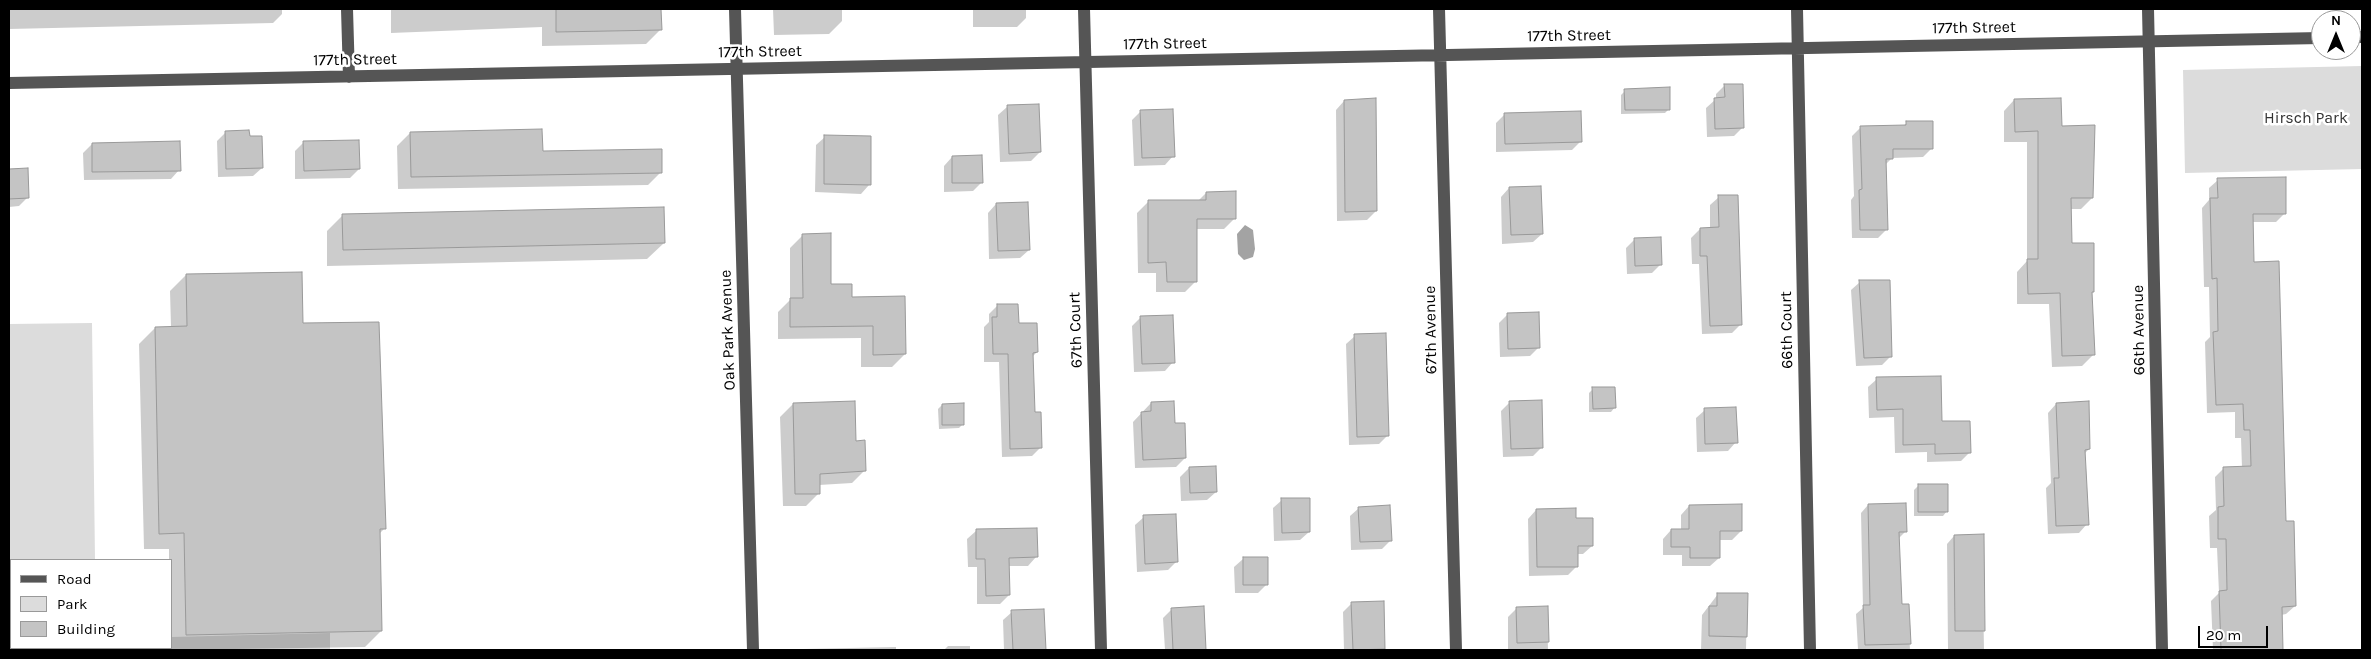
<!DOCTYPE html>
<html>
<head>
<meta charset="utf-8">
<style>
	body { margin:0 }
	#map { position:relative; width:2371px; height:659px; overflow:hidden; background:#fff; font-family:Karla,sans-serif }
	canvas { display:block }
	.frame { position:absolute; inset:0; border:10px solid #000; pointer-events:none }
	.legend { position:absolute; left:10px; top:559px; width:162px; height:90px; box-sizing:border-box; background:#fff; border:1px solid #999; margin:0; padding:6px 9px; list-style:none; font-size:15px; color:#000 }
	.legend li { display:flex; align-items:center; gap:10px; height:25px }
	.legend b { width:25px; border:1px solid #999 }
	.north { position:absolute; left:2311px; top:10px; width:50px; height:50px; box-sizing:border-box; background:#fff; border:1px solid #999; border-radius:50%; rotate:0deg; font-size:14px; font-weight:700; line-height:20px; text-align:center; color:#000 }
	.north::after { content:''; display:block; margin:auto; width:18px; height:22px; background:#000; clip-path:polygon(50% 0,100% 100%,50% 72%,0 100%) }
	.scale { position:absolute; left:2198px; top:626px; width:70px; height:22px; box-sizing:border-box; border:2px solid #000; border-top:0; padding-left:6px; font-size:15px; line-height:18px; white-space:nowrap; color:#000; -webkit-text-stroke:4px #fff; paint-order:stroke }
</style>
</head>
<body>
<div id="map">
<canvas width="2371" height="659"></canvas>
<div class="frame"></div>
<ul class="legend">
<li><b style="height:6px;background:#555"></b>Road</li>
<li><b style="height:14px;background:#dcdcdc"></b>Park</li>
<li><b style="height:14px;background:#c4c4c4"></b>Building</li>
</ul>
<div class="north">N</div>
<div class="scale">20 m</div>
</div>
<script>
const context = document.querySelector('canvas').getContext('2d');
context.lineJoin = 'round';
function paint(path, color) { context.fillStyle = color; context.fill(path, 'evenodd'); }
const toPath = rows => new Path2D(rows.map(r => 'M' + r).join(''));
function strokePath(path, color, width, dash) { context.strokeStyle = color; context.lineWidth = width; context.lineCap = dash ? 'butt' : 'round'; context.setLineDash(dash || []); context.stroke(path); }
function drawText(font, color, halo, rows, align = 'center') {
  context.font = font + ' Karla,sans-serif'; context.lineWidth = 5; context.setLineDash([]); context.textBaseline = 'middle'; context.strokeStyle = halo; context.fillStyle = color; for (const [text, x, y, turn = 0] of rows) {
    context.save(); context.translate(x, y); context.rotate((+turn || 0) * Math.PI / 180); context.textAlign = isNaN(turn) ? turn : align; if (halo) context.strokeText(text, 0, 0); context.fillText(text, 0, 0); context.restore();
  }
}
const green = toPath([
	[2362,66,2362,169,2185,173,2183,70],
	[92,323,95,560,11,560,11,598,9,595,9,324],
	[330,633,330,650,41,650,41,648,171,648,171,637]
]);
const water = toPath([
	[1245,225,1253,230,1255,249,1253,257,1244,260,1238,254,1237,234],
	[9,595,11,598,11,648,41,648,41,650,9,650]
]);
const shadow = toPath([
	[9,9,282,9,282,14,273,23,9,29],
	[391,9,660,9,661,29,646,44,542,46,542,27,391,33],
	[773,9,842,9,842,21,829,34,774,35],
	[973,9,1026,9,1026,18,1017,27,973,27],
	[1725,85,1743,127,1734,136,1707,137,1706,108,1716,99,1716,94],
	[1625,91,1669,109,1665,113,1621,114,1621,95],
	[2014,100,2061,127,2092,198,2081,209,2070,209,2070,244,2093,292,2091,294,2093,355,2082,366,2052,367,2049,304,2017,304,2017,272,2027,261,2027,142,2004,142,2004,111],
	[1344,101,1376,211,1367,220,1337,221,1336,110],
	[1007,107,1040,152,1031,161,1000,162,998,115],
	[1141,111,1173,156,1165,165,1134,166,1132,120],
	[1505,114,1580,142,1572,150,1496,152,1496,123],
	[1907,123,1932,148,1923,157,1892,158,1885,165,1887,229,1878,238,1852,238,1851,200,1854,196,1852,136,1861,127,1903,126],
	[226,132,249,137,262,168,253,176,218,177,217,141],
	[410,133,661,172,648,185,398,189,397,146],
	[825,137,869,185,861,194,815,192,816,145],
	[303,143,359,169,350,178,295,179,295,151],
	[92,144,179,170,171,179,84,180,83,153],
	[952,157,982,182,973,191,944,192,944,166],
	[9,170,26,170,27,198,19,206,9,207],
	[2218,180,2285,213,2276,222,2252,222,2253,263,2295,606,2286,614,2281,615,2282,650,2213,650,2211,601,2219,593,2217,548,2210,548,2209,516,2216,510,2215,477,2224,468,2242,468,2241,438,2235,438,2235,412,2207,413,2205,342,2210,337,2209,287,2204,287,2202,208,2209,200,2209,188],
	[1509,188,1542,234,1533,242,1502,244,1501,197],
	[1206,193,1235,218,1224,229,1196,229,1196,281,1185,292,1156,292,1156,273,1138,273,1137,213,1148,202,1198,201],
	[1719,197,1741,324,1732,333,1702,334,1699,264,1692,264,1691,238,1700,229,1710,229,1710,205],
	[996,204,1029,250,1020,258,989,259,988,213],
	[343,215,664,243,647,259,327,266,327,231],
	[803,235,830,286,851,298,905,354,892,367,861,367,861,338,778,339,778,312,790,300,790,248],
	[1635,239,1660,265,1652,273,1627,274,1626,248],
	[186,275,302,325,384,529,379,534,381,631,365,647,171,650,171,560,169,560,169,549,144,549,139,344,155,328,171,327,170,291],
	[1860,282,1891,356,1882,365,1856,366,1851,290],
	[997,306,1018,324,1037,352,1032,357,1034,413,1041,447,1032,456,1002,457,999,362,984,362,984,327,989,322,989,314],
	[1507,315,1539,347,1530,356,1500,357,1499,323],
	[1141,317,1173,362,1165,371,1134,372,1132,326],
	[1355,336,1388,435,1379,444,1349,445,1346,344],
	[1877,379,1941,422,1970,452,1961,461,1927,462,1927,452,1895,453,1894,417,1869,418,1868,387],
	[1593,389,1615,407,1611,412,1589,412,1589,393],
	[1510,402,1542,447,1533,456,1503,457,1501,411],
	[1151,403,1174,425,1185,458,1176,467,1135,468,1133,422],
	[793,404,855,442,865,470,852,483,819,485,819,493,806,506,783,506,780,417],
	[2056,404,2089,449,2084,454,2087,524,2079,533,2048,534,2046,488,2051,483,2048,413],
	[942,405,963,424,959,428,939,429,938,409],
	[1705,410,1736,442,1728,451,1697,452,1696,418],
	[1189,468,1216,492,1207,500,1181,501,1180,477],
	[1918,486,1947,511,1943,516,1914,516,1914,490],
	[1282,500,1309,532,1300,540,1274,541,1273,508],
	[1868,505,1906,531,1898,539,1901,605,1908,605,1910,650,1858,650,1856,614,1863,608,1861,513],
	[1689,506,1741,531,1732,540,1719,540,1719,558,1710,566,1682,566,1682,555,1663,555,1663,539,1671,530,1681,530,1681,515],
	[1359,508,1390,541,1382,549,1351,550,1350,516],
	[1536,510,1575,519,1592,546,1583,554,1577,554,1577,566,1568,575,1529,576,1528,519],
	[1144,517,1177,561,1168,570,1137,572,1135,525],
	[976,531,1036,557,1028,566,1008,566,1009,595,1000,604,977,604,977,567,968,567,967,539],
	[1954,536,1982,536,1984,650,1948,650,1947,544],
	[1243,559,1267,584,1258,593,1235,593,1234,567],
	[1718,594,1747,595,1746,650,1701,650,1702,615],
	[1382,602,1384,650,1344,650,1343,612,1351,604],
	[1203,608,1204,650,1165,650,1163,618,1172,609],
	[1547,608,1548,650,1508,650,1508,617,1516,609],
	[1043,610,1044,650,1004,650,1003,620,1012,612],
	[948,646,970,646,970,650,944,650],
	[896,647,896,650,802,650,803,649],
	[432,649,432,650,400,650]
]);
const building = toPath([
	[556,9,661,9,662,30,556,32,556,9],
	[1724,84,1743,84,1744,128,1715,129,1714,98,1725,97,1724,84],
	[1670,87,1670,110,1625,110,1624,89,1670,87],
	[1376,98,1377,211,1345,212,1344,100,1376,98],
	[2061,98,2062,126,2095,125,2093,198,2071,198,2072,243,2094,243,2094,292,2092,292,2095,355,2062,356,2060,293,2028,294,2027,259,2038,259,2038,131,2015,132,2014,99,2061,98],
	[1039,104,1041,152,1009,154,1007,105,1039,104],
	[1173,109,1175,157,1142,158,1140,110,1173,109],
	[1581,111,1582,142,1505,144,1504,113,1581,111],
	[1906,121,1933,121,1933,149,1893,149,1893,159,1886,159,1888,230,1860,230,1859,190,1862,189,1860,126,1906,125,1906,121],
	[542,129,543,151,662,149,662,173,411,177,410,132,542,129],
	[249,130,250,136,262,136,263,168,226,169,225,131,249,130],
	[824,135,871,136,871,185,824,184,824,135],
	[359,140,360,169,304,171,303,141,359,140],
	[180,141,181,171,92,172,92,143,180,141],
	[982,155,983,183,952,183,952,156,982,155],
	[28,168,29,198,9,199,9,169,28,168],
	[2286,177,2286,214,2253,214,2254,262,2279,261,2286,521,2294,521,2296,606,2282,607,2283,650,2221,650,2219,591,2227,590,2226,539,2218,539,2218,507,2224,506,2223,467,2251,466,2250,430,2244,430,2243,404,2216,405,2213,332,2218,331,2217,278,2212,279,2210,198,2218,198,2217,178,2286,177],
	[1541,186,1543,234,1511,235,1509,187,1541,186],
	[1236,191,1236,219,1197,219,1197,282,1167,282,1166,262,1148,263,1148,200,1206,200,1206,192,1236,191],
	[1718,195,1738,195,1742,325,1710,326,1707,256,1700,256,1700,228,1719,227,1718,195],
	[1028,202,1030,250,998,251,996,203,1028,202],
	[664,207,665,243,343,250,342,214,664,207],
	[831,233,831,284,852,284,852,297,905,296,906,354,873,355,873,326,790,327,790,298,803,298,802,234,831,233],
	[1661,237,1662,265,1635,266,1634,238,1661,237],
	[302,272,303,323,379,322,386,529,380,529,382,631,186,635,184,533,159,534,155,327,187,326,186,274,302,272],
	[1859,280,1890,280,1892,357,1864,358,1859,280],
	[997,304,1018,304,1019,323,1037,323,1038,352,1033,353,1035,412,1041,412,1042,448,1010,449,1008,354,993,354,992,317,997,317,997,304],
	[1539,312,1540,348,1508,349,1507,313,1539,312],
	[1173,315,1175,363,1142,364,1140,316,1173,315],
	[1386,333,1389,436,1357,437,1354,334,1386,333],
	[1941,376,1942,421,1970,421,1971,453,1935,454,1935,444,1903,445,1903,409,1877,410,1876,377,1941,376],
	[1592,387,1615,387,1616,408,1593,409,1592,387],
	[1542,400,1543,448,1511,449,1509,401,1542,400],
	[855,401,856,441,865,440,866,471,820,474,820,494,795,494,793,403,855,401],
	[1174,401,1175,423,1185,423,1186,458,1143,460,1141,412,1151,411,1151,402,1174,401],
	[2089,401,2090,449,2085,450,2089,525,2056,526,2054,478,2059,478,2056,403,2089,401],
	[964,403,964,425,942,425,942,404,964,403],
	[1736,407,1738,443,1705,444,1704,408,1736,407],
	[1216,466,1217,492,1190,493,1189,467,1216,466],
	[1918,484,1948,484,1948,512,1918,512,1918,484],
	[1281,498,1310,498,1310,532,1282,533,1281,498],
	[1906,503,1907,532,1899,532,1902,604,1909,604,1911,644,1865,645,1863,605,1870,605,1868,504,1906,503],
	[1742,504,1742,531,1720,531,1720,558,1690,558,1690,547,1671,547,1671,529,1689,529,1689,505,1742,504],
	[1390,505,1392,541,1360,542,1358,507,1390,505],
	[1576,508,1576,518,1593,518,1593,546,1578,546,1578,567,1537,567,1536,509,1576,508],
	[1176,514,1178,562,1145,564,1143,515,1176,514],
	[1037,528,1038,557,1009,558,1010,595,986,596,985,559,976,559,976,529,1037,528],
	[1984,534,1985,631,1955,631,1954,535,1984,534],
	[1243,557,1268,557,1268,585,1243,585,1243,557],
	[1717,593,1748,593,1747,637,1709,636,1709,606,1717,606,1717,593],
	[1384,601,1385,649,1353,650,1351,602,1384,601],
	[1204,606,1206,650,1173,650,1171,608,1204,606],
	[1548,606,1549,642,1517,643,1516,607,1548,606],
	[1044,609,1046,650,1013,650,1011,610,1044,609]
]);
const minor = toPath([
	[347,9,349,77],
	[735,9,753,650],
	[1084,9,1101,650],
	[1439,9,1456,650],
	[1797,9,1810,650],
	[2148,9,2162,650],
	[2351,37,2362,37],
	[9,83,2321,38]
]);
const streetNames = [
	["177th Street",1974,28,-1],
	["177th Street",1569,36,-1],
	["177th Street",1165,44,-1],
	["177th Street",760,52,-1],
	["177th Street",355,60,-1],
	["Oak Park Avenue",728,330,-92],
	["67th Court",1076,330,-92],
	["67th Avenue",1431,330,-91],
	["66th Court",1787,330,-91],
	["66th Avenue",2139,330,-91]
];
const parkNames = [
	["Hirsch Park",2306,118]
];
paint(green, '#dcdcdc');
paint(water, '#a3a3a3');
paint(shadow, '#0003');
paint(building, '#c4c4c4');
strokePath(building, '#999', 1);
strokePath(minor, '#555', 12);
drawText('16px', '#000', '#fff', streetNames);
drawText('16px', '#333', '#fff', parkNames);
</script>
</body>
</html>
